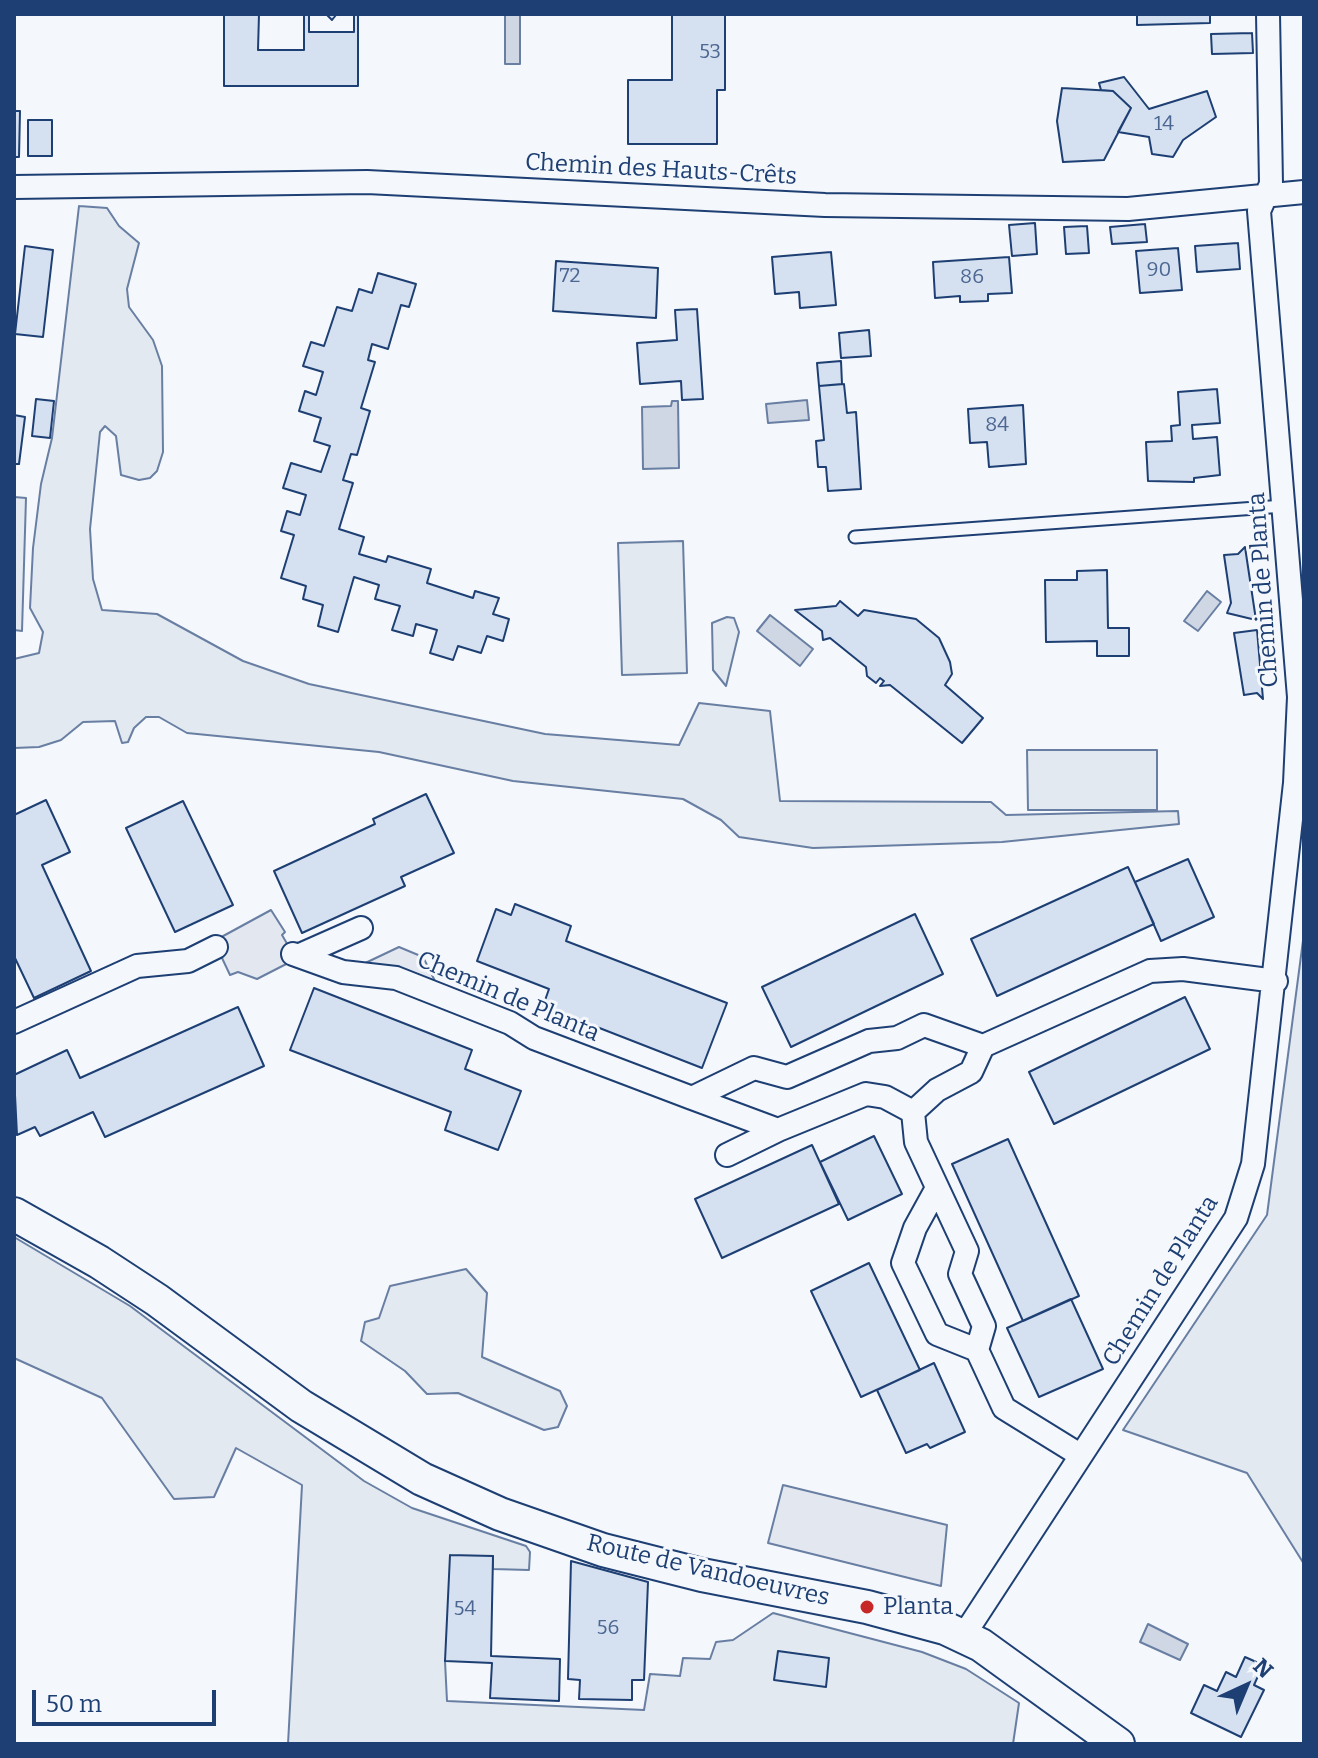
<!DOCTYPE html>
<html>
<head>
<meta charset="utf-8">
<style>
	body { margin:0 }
	#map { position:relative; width:1318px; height:1758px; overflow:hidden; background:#f4f7fb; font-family:Bitter,serif }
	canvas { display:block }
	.frame { position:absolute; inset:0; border:16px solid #1d3f73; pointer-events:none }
	.north { position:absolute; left:1206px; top:1646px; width:80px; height:80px; -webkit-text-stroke:6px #f4f7fb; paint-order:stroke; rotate:44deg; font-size:22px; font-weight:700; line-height:32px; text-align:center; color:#1d3f73 }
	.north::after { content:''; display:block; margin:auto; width:28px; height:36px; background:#1d3f73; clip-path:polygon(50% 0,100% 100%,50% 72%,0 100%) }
	.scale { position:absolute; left:32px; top:1690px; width:184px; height:36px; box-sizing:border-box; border:4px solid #1d3f73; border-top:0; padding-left:10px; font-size:24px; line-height:28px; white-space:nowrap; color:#1d3f73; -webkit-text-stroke:6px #f4f7fb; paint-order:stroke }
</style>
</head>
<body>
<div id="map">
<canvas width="1318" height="1758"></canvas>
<div class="frame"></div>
<div class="north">N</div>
<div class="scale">50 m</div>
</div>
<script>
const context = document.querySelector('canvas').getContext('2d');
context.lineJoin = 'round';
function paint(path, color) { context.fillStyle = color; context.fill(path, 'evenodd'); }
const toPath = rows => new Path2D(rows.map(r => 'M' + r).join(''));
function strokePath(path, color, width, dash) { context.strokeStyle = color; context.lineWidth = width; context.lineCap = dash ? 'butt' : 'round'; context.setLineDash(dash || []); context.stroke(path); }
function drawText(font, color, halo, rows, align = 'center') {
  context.font = font + ' Bitter,serif'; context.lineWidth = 6; context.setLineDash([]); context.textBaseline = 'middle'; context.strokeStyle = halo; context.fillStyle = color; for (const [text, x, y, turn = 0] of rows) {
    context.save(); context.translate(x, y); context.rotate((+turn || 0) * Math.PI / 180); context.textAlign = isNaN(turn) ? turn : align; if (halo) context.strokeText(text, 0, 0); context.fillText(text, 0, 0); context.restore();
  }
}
const green = toPath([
	[79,206,107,208,119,226,139,243,127,289,129,307,153,340,162,366,163,452,157,471,150,478,139,480,121,475,116,436,105,426,100,432,90,529,93,579,102,610,157,614,243,661,309,684,545,734,679,745,699,703,770,711,780,801,991,802,1006,815,1178,811,1179,824,1002,842,813,848,739,837,721,820,683,799,513,781,379,752,187,733,159,717,146,717,134,728,128,742,122,743,115,721,83,722,61,740,39,747,14,748,14,659,39,653,43,632,30,608,33,548,41,484,52,438,79,206],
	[14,497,26,498,22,631,14,630,14,497],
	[683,541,687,673,622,675,618,543,683,541],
	[727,617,734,618,739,632,726,686,713,670,712,623,727,617],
	[1027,750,1157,750,1157,810,1028,810,1027,750],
	[1304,933,1304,1564,1247,1473,1123,1430,1267,1215,1304,933],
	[14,1237,130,1306,364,1481,412,1508,526,1546,530,1552,529,1570,493,1569,493,1556,445,1661,447,1701,644,1710,650,1674,680,1676,683,1658,710,1659,716,1642,733,1640,773,1613,922,1652,966,1669,1019,1703,1013,1744,288,1744,302,1485,236,1448,214,1497,174,1499,102,1398,14,1358,14,1237],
	[466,1269,487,1293,482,1357,560,1391,567,1406,558,1427,544,1430,458,1393,427,1394,405,1371,361,1341,365,1322,379,1318,390,1286,466,1269]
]);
const parking = toPath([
	[271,910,285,932,282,935,296,959,257,979,238,972,230,975,214,941,271,910],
	[399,947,423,957,436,983,359,966,399,947],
	[783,1485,947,1525,941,1586,768,1543,783,1485]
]);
const water = toPath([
	[505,14,520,14,520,64,505,64,505,14],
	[807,400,809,420,768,423,766,404,807,400],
	[672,401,678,401,679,468,643,469,642,407,671,406,672,401],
	[1207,591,1221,602,1198,631,1184,621,1207,591],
	[770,615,813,649,800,666,757,631,770,615],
	[1148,1624,1188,1644,1180,1660,1140,1642,1148,1624]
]);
const building = toPath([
	[224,14,259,14,258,50,304,50,304,14,358,14,358,86,224,86,224,14],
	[309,15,327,15,332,20,336,15,354,15,354,32,309,32,309,15],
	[658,14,725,14,725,90,717,90,717,144,628,144,628,80,672,80,672,15,658,14],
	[1137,14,1210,14,1210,23,1137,25,1137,14],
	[1252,33,1253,53,1212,54,1211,34,1252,33],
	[1124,77,1149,109,1207,91,1216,117,1183,140,1173,157,1152,154,1149,137,1118,132,1131,108,1113,91,1101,90,1099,83,1124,77],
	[1062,88,1113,91,1131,108,1104,160,1063,162,1057,121,1062,88],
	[14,111,20,111,19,157,14,157,14,111],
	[28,120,52,120,52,156,28,156,28,120],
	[1035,223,1037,254,1012,256,1009,225,1035,223],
	[1145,224,1147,242,1112,244,1110,227,1145,224],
	[1087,226,1089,253,1066,254,1064,227,1087,226],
	[1238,243,1240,269,1197,272,1195,246,1238,243],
	[25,246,53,250,43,337,15,334,25,246],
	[1178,248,1182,290,1140,293,1136,251,1178,248],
	[831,252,836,305,800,308,799,292,775,294,772,257,831,252],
	[1009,257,1012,293,988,294,988,301,960,302,960,296,935,298,933,262,1009,257],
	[556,261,658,268,656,318,553,311,556,261],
	[378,273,416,284,409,307,401,305,388,349,372,344,368,360,375,362,361,408,370,411,357,455,351,454,343,480,353,483,339,529,364,537,359,554,386,562,388,556,431,569,427,583,473,598,475,591,499,598,493,614,509,619,503,641,487,636,481,653,458,646,453,660,430,653,437,630,416,624,413,636,392,630,400,606,375,599,379,585,354,577,338,632,318,626,323,605,303,599,306,586,281,578,294,535,281,531,287,511,300,515,306,495,283,488,291,463,321,472,330,446,314,441,321,418,299,411,305,391,316,395,323,372,303,366,311,342,324,346,337,307,352,311,359,289,372,293,378,273],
	[697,309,703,399,682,400,681,381,640,384,637,343,677,340,675,310,697,309],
	[869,330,871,356,841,358,839,333,869,330],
	[841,361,842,384,819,386,817,363,841,361],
	[844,384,847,413,856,412,861,489,828,491,826,467,818,467,816,441,824,440,819,386,844,384],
	[1217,389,1220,423,1192,425,1193,439,1217,437,1220,475,1194,478,1194,482,1148,481,1146,442,1172,441,1171,426,1180,425,1178,392,1217,389],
	[36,399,54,401,50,438,32,436,36,399],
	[1023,405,1026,464,989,467,987,442,970,443,968,409,1023,405],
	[14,415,25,417,19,464,14,464,14,415],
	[1245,547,1256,620,1227,613,1231,603,1224,555,1238,554,1245,547],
	[1107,570,1108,628,1129,628,1129,656,1097,656,1097,641,1046,642,1045,580,1077,580,1077,571,1107,570],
	[840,601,858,616,864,610,916,619,939,638,950,662,952,674,945,685,983,718,962,743,890,685,880,686,884,681,880,678,876,683,867,676,866,667,830,638,823,640,822,631,795,610,836,606,840,601],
	[1257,630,1263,699,1257,693,1244,695,1234,633,1257,630],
	[426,794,454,853,401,877,405,886,302,933,274,871,375,824,373,819,426,794],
	[46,800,70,852,42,865,91,971,34,998,14,956,14,815,46,800],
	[183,801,233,905,175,932,126,828,183,801],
	[1188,859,1214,917,1161,941,1135,882,1188,859],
	[1128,867,1154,924,997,996,971,939,1128,867],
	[515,904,571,926,566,941,727,1003,702,1068,543,1006,549,989,477,961,496,909,511,915,515,904],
	[915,914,943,974,791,1047,762,987,915,914],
	[314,988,472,1050,465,1069,521,1091,498,1150,445,1130,451,1112,290,1050,314,988],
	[1185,997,1210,1049,1054,1124,1029,1072,1185,997],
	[238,1007,264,1066,105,1137,93,1112,40,1136,35,1127,17,1135,14,1075,67,1050,80,1078,238,1007],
	[874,1136,902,1194,848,1220,820,1162,874,1136],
	[1008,1139,1079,1296,1023,1321,952,1164,1008,1139],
	[812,1145,839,1204,722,1258,695,1199,812,1145],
	[869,1263,920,1370,861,1397,811,1291,869,1263],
	[1071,1299,1103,1369,1039,1397,1007,1328,1071,1299],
	[934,1363,965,1432,930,1448,927,1444,906,1453,877,1390,934,1363],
	[450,1555,493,1556,491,1656,560,1659,559,1701,490,1698,492,1663,445,1661,450,1555],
	[571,1561,648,1582,644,1680,632,1680,632,1700,579,1699,580,1680,568,1679,571,1561],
	[778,1651,829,1658,826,1687,774,1680,778,1651],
	[1245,1657,1263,1665,1254,1685,1264,1690,1241,1737,1191,1713,1204,1685,1217,1691,1226,1672,1236,1677,1245,1657]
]);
const lane = toPath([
	[855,537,1284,506]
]);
const street = toPath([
	[14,187,367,182,825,205,1128,209,1304,192],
	[293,954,343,972,396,978,510,1023,534,1038,692,1098,754,1068,787,1077,869,1041,897,1038,924,1025,983,1046,1150,971,1183,969,1276,981],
	[300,955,361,928],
	[14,1022,137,966,188,961,216,947],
	[692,1098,778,1130,866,1094,885,1097,913,1112,937,1090,971,1072,983,1046],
	[913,1112,916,1142,967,1251,960,1274,984,1326,977,1350,1004,1408,1080,1455],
	[727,1155,778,1130],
	[937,1188,915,1228,903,1263,937,1334,977,1350],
	[964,1635,1236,1218,1253,1164,1295,783,1299,697,1259,211,1271,184,1268,14]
]);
const secondary = toPath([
	[14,1214,99,1262,157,1300,301,1406,422,1479,500,1514,603,1550,702,1575,867,1607,945,1628,981,1645,1118,1744]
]);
const markers = [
	[867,1607,8,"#c62828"]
];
const numberNames = [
	["53",710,52],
	["14",1164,124],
	["90",1159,270],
	["72",570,276],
	["86",972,277],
	["84",997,425],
	["54",465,1609],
	["56",608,1628]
];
const streetNames = [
	["Chemin des Hauts-Crêts",661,170,3],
	["Chemin de Planta",1264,590,-94],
	["Chemin de Planta",508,997,23],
	["Chemin de Planta",1161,1281,-58],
	["Route de Vandoeuvres",708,1571,13]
];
const poiNames = [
	["Planta",883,1607]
];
paint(green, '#e3e9f0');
strokePath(green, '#687fa3', 2);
paint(parking, '#e3e8f0');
strokePath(parking, '#687fa3', 2);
paint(water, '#cfd7e4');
strokePath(water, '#687fa3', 2);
paint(building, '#d5e0f0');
strokePath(building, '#1d3f73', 2);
strokePath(lane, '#1d3f73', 15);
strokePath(street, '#1d3f73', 26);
strokePath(secondary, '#1d3f73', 36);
strokePath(lane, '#f4f7fb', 11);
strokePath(street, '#f4f7fb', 22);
strokePath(secondary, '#f4f7fb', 32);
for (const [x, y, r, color] of markers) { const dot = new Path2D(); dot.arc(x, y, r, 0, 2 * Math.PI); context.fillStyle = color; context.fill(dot); strokePath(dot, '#f4f7fb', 3); }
drawText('20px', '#4b6792', null, numberNames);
drawText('24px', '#1d3f73', '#f4f7fb', streetNames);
drawText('24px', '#1d3f73', '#f4f7fb', poiNames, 'left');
</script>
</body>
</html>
